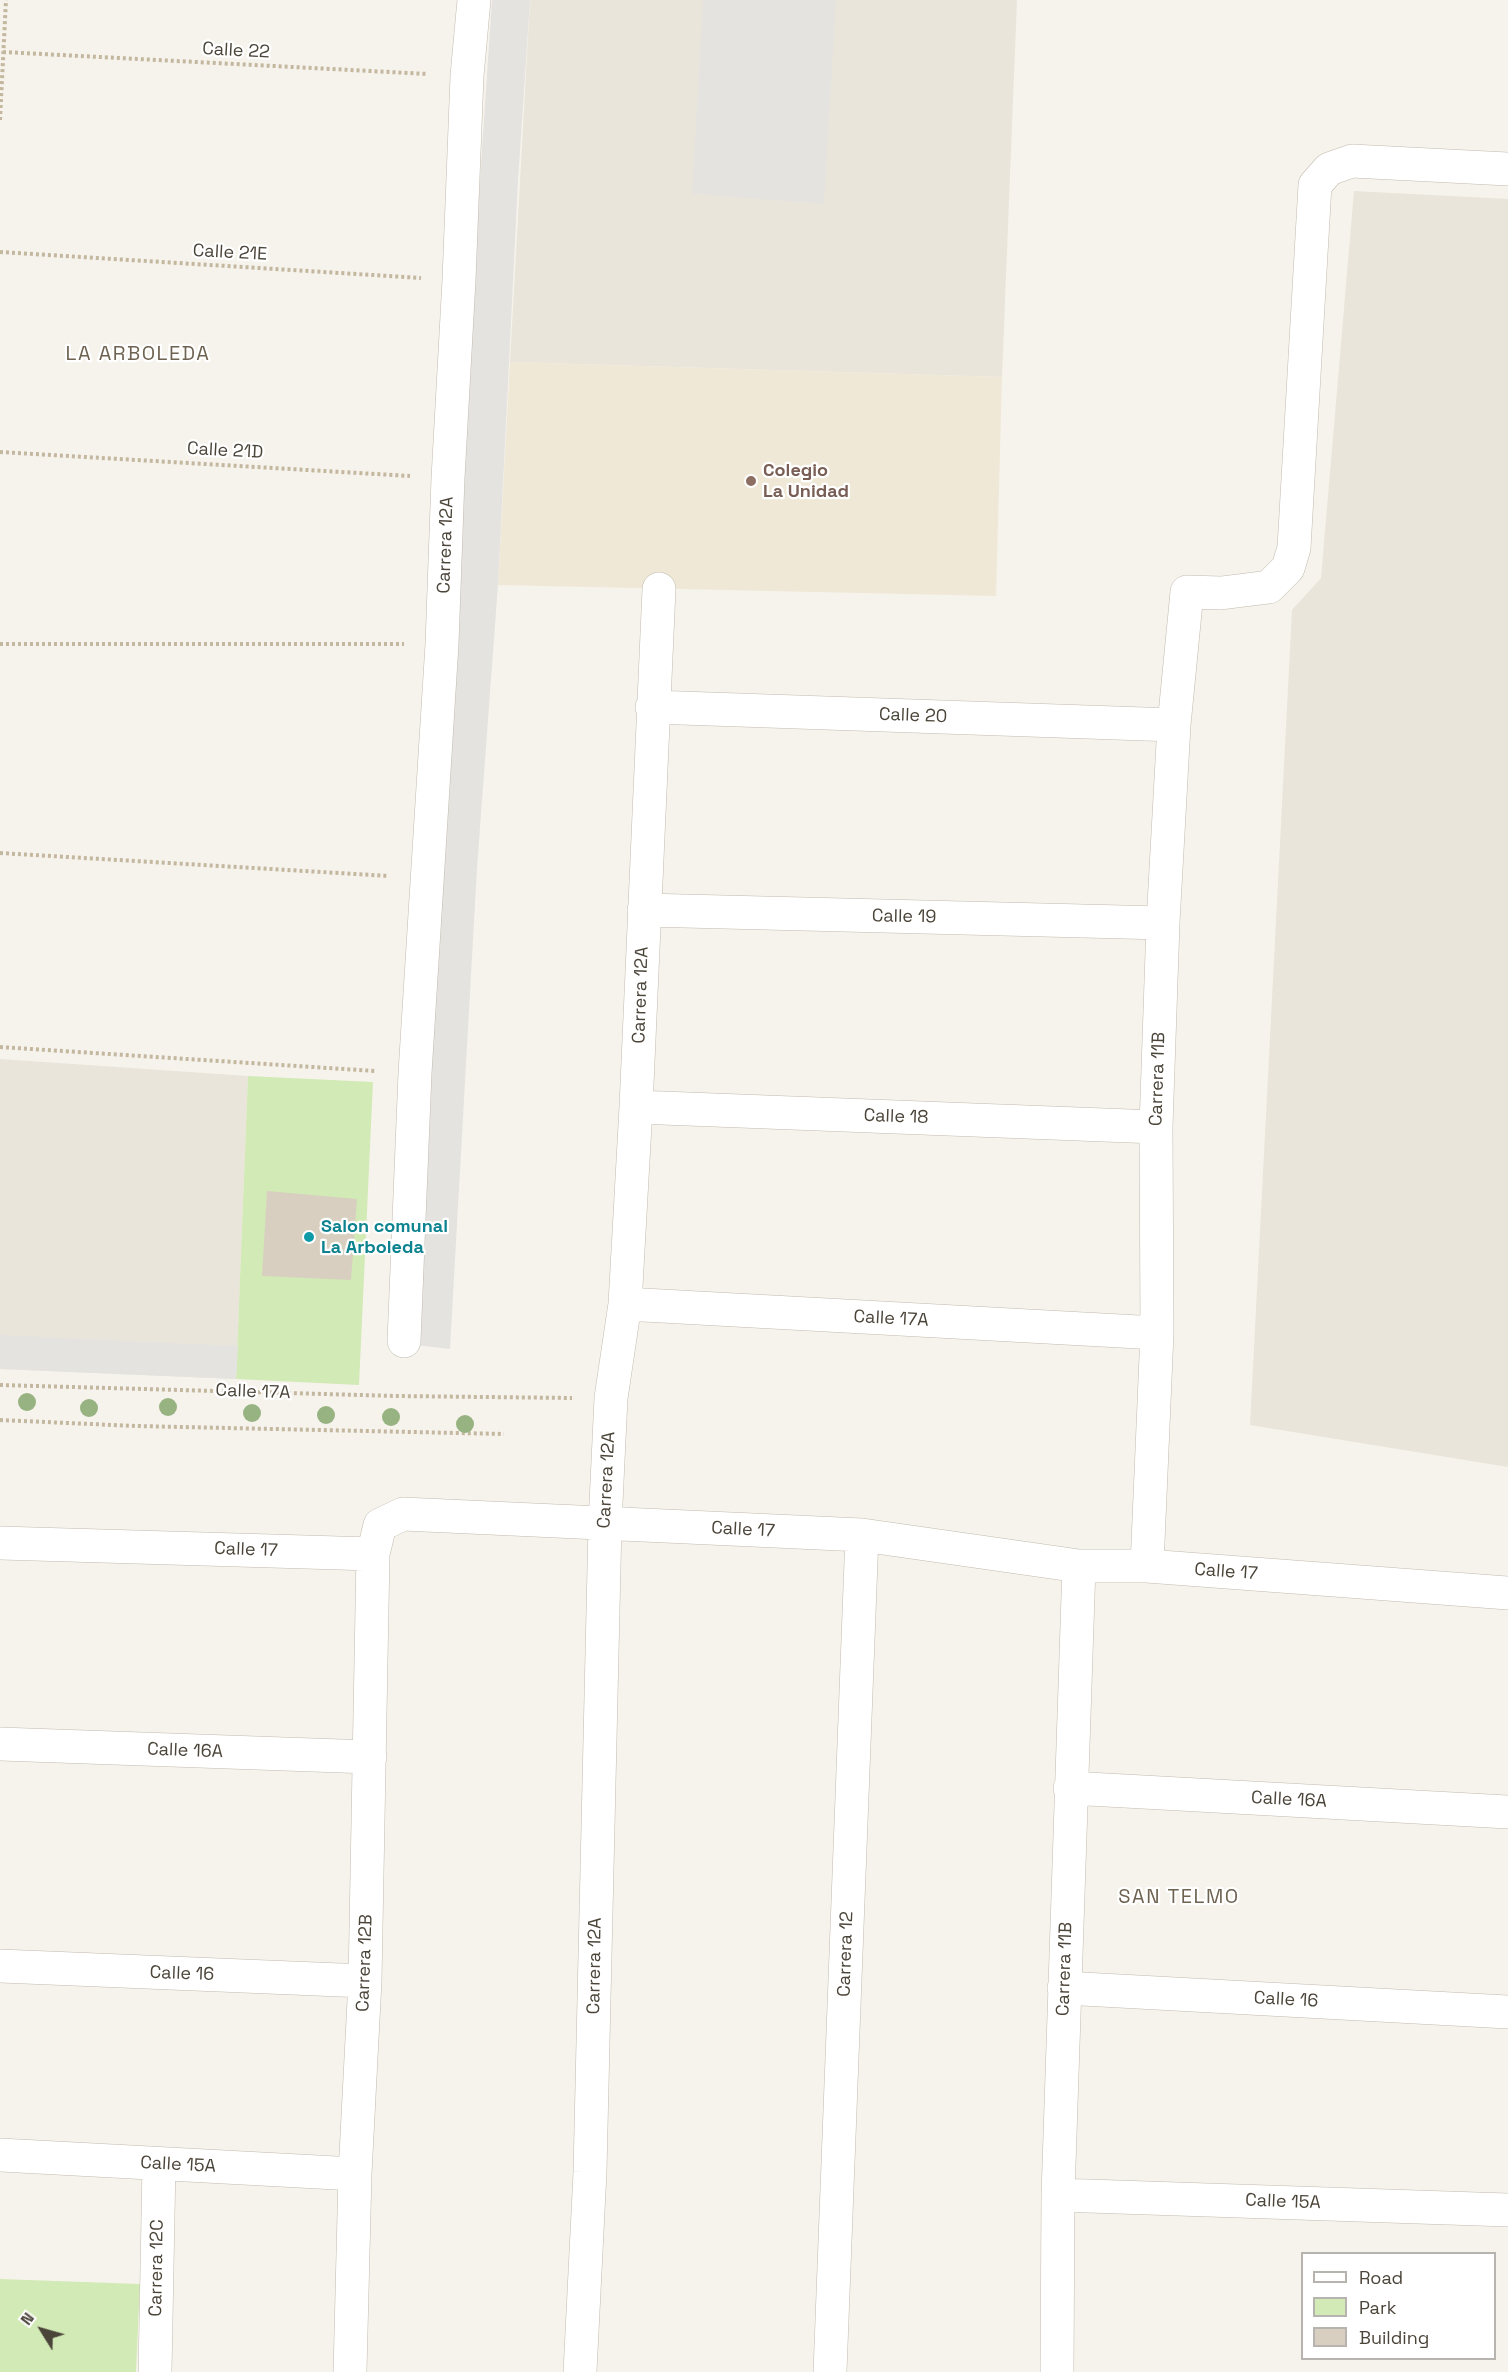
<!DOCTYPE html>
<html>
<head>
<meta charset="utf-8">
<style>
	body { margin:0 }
	#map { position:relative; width:1508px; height:2372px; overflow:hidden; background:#f6f3ec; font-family:"Space Grotesk",sans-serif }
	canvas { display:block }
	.legend { position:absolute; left:1301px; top:2252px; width:195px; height:108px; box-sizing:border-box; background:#fff; border:2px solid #b7b4b0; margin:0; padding:8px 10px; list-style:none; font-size:18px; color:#4b4439 }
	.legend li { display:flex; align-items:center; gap:12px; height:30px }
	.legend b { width:30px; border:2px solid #b7b4b0 }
	.north { position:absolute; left:12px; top:2300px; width:60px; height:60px; -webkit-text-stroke:4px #fff; paint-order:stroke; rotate:307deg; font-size:16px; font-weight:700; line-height:24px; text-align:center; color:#4b4439 }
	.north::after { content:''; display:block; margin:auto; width:21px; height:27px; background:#4b4439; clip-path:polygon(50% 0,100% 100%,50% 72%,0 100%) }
</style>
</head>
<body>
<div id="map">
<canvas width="1508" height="2372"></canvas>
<ul class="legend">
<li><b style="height:8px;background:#fff"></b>Road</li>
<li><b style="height:16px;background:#d2eab5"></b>Park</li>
<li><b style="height:16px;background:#d8cfc1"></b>Building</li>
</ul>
<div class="north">N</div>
</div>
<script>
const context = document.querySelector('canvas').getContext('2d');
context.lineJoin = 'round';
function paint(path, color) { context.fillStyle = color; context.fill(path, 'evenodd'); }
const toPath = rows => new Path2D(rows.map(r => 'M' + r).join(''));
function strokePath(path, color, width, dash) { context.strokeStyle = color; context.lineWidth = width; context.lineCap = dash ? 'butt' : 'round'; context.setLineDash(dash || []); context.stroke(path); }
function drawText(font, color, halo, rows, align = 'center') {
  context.font = font + ' "Space Grotesk",sans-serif'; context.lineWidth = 4.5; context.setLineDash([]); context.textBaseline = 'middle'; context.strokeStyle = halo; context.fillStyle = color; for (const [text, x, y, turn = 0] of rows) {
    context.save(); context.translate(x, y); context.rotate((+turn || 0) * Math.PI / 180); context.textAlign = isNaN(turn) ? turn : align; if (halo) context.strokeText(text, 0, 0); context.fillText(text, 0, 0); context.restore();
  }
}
const residential = toPath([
	[530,0,1017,0,1002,377,510,362],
	[1354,191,1508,199,1508,1467,1250,1425,1292,610,1321,578],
	[0,1059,248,1076,236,1379,0,1369]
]);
const education = toPath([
	[510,362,1002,377,996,596,498,585]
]);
const green = toPath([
	[248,1076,373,1082,359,1385,236,1379],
	[0,2279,140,2284,136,2372,0,2372]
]);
const parking = toPath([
	[492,0,530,0,518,181,498,585,477,868,450,1349,415,1345,473,285],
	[703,0,836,0,824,204,692,194],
	[0,1335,238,1346,236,1379,0,1369]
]);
const building = toPath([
	[267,1191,357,1199,351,1280,262,1276]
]);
const path = toPath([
	[3,52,428,74],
	[0,120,6,0],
	[0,252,421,278],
	[0,452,410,476],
	[0,644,404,644],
	[0,853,389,876],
	[0,1047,375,1071],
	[0,1385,396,1396,572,1398],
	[0,1420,136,1426,504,1434]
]);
const street = toPath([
	[652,707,1174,725],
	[644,910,1163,923],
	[636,1107,1156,1127],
	[625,1304,1157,1333],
	[404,1341,415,1073,442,644,448,478,459,280,467,76,474,0],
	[0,1543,373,1554],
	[1147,1566,1157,1333,1156,1127,1163,923,1174,725,1187,592,1221,593,1269,587,1288,568,1294,548,1315,185,1329,169,1352,161,1508,169],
	[0,1744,370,1757],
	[1070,1788,1508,1812],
	[0,1966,365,1981],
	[1064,1988,1508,2012],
	[0,2155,355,2174],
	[1058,2195,1508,2210],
	[155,2372,159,2164],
	[350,2372,355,2174,365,1981,373,1554,380,1525,403,1514,862,1535,1079,1566,1147,1566,1508,1593],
	[580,2372,590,2172,605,1524,611,1398,625,1304,636,1107,659,589],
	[830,2372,862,1535],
	[1057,2372,1058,2195,1079,1566]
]);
const trees = [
	[27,1402],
	[168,1407],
	[89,1408],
	[252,1413],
	[326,1415],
	[391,1417],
	[465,1424]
];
const markers = [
	[751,481,6,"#8d6e63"],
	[309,1237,6,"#0f9aa8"]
];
const streetNames = [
	["Calle 22",236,51,3],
	["Calle 21E",230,253,3],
	["Calle 21D",225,451,3],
	["Carrera 12A",446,545,-88],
	["Calle 20",913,716,2],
	["Calle 19",904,917,1],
	["Carrera 12A",641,995,-88],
	["Carrera 11B",1158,1079,-88],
	["Calle 18",896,1117,2],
	["Calle 17A",891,1319,3],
	["Calle 17A",253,1392,2],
	["Carrera 12A",607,1480,-87],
	["Calle 17",743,1530,3],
	["Calle 17",246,1550,2],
	["Calle 17",1226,1572,4],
	["Calle 16A",185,1751,2],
	["Calle 16A",1289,1800,3],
	["Carrera 12",846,1954,-88],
	["Carrera 12B",365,1963,-88],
	["Carrera 12A",595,1966,-89],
	["Carrera 11B",1065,1969,-88],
	["Calle 16",182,1974,2],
	["Calle 16",1286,2000,3],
	["Calle 15A",178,2165,3],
	["Calle 15A",1283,2202,2],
	["Carrera 12C",157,2268,-89]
];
const educationNames = [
	["Colegio",763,471],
	["La Unidad",763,492]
];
const cultureNames = [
	["Salon comunal",321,1227],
	["La Arboleda",321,1248]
];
const neighbourhoodNames = [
	["LA ARBOLEDA",138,355],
	["SAN TELMO",1179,1898]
];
paint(residential, '#eae5da');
paint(education, '#efe8d6');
paint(green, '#d2eab5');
paint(parking, '#e5e3e0');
paint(building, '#d8cfc1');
strokePath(street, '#c2bbae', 34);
strokePath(path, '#c4b79f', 4, [3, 3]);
strokePath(street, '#fff', 33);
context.fillStyle = '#97b381';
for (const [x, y] of trees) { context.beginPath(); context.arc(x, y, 9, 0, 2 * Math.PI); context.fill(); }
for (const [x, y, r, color] of markers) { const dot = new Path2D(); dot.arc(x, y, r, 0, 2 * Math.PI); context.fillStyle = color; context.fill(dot); strokePath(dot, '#fff', 2); }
drawText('18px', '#4b4439', '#fff', streetNames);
drawText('bold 18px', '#785e54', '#fff', educationNames, 'left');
drawText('bold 18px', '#0d838f', '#fff', cultureNames, 'left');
context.letterSpacing = '1.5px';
drawText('20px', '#6e6250', '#fff', neighbourhoodNames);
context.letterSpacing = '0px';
</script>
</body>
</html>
